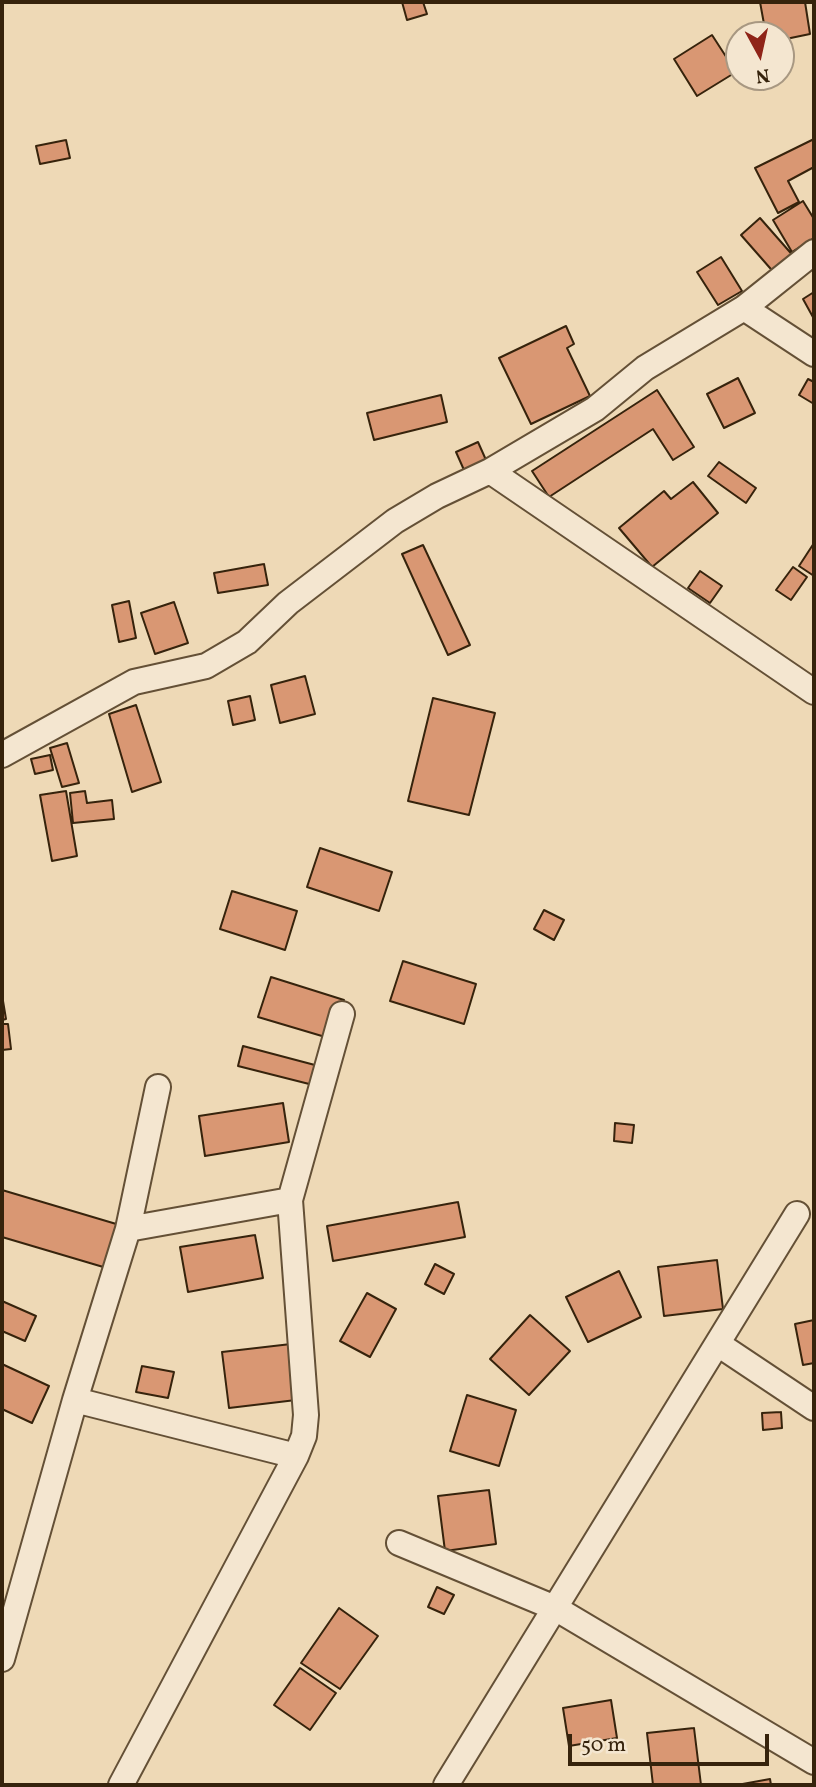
<!DOCTYPE html>
<html>
<head>
<meta charset="utf-8">
<style>
	body { margin:0 }
	#map { position:relative; width:816px; height:1787px; overflow:hidden; background:#eed9b6; font-family:Vollkorn,serif }
	canvas { display:block }
	.frame { position:absolute; inset:0; border:4px solid #36230c; pointer-events:none }
	.north { position:absolute; left:725px; top:21px; width:70px; height:70px; box-sizing:border-box; background:#f4e6d0; border:2px solid #a89882; border-radius:50%; rotate:172deg; font-size:19px; font-weight:700; line-height:28px; text-align:center; color:#36230c }
	.north::after { content:''; display:block; margin:auto; width:24px; height:32px; background:#8f2418; clip-path:polygon(50% 0,100% 100%,50% 72%,0 100%) }
	.scale { position:absolute; left:568px; top:1734px; width:201px; height:32px; box-sizing:border-box; border:4px solid #36230c; border-top:0; padding-left:9px; font-size:21px; line-height:24px; white-space:nowrap; color:#36230c; -webkit-text-stroke:5px #f4e6d0; paint-order:stroke }
</style>
</head>
<body>
<div id="map">
<canvas width="816" height="1787"></canvas>
<div class="frame"></div>
<div class="north">N</div>
<div class="scale">50 m</div>
</div>
<script>
const context = document.querySelector('canvas').getContext('2d');
context.lineJoin = 'round';
function paint(path, color) { context.fillStyle = color; context.fill(path, 'evenodd'); }
const toPath = rows => new Path2D(rows.map(r => 'M' + r).join(''));
function strokePath(path, color, width, dash) { context.strokeStyle = color; context.lineWidth = width; context.lineCap = dash ? 'butt' : 'round'; context.setLineDash(dash || []); context.stroke(path); }
const building = toPath([
	[402,2,423,2,427,14,407,20,402,2],
	[760,2,805,2,810,34,781,40,781,35,766,35,760,2],
	[712,35,736,72,697,96,674,59,712,35],
	[814,139,814,167,788,181,799,202,778,213,755,168,814,139],
	[66,140,70,158,40,164,36,146,66,140],
	[803,201,814,219,814,238,792,252,773,220,803,201],
	[760,218,796,259,777,276,741,235,760,218],
	[721,257,742,291,718,305,697,272,721,257],
	[814,292,814,319,803,299,814,292],
	[566,326,574,344,567,348,590,396,531,424,499,358,566,326],
	[738,378,755,413,724,428,707,394,738,378],
	[808,379,814,382,814,404,799,395,808,379],
	[657,390,694,447,673,460,653,429,549,497,532,471,657,390],
	[441,395,447,422,374,440,367,413,441,395],
	[478,442,486,460,464,470,456,452,478,442],
	[719,462,756,488,746,503,708,476,719,462],
	[693,482,718,513,652,567,619,528,664,491,671,499,693,482],
	[814,543,814,576,799,566,814,543],
	[423,545,470,645,448,655,402,554,423,545],
	[264,564,268,585,218,593,214,573,264,564],
	[793,567,807,577,791,600,776,590,793,567],
	[700,571,722,586,710,603,688,588,700,571],
	[129,601,136,638,119,642,112,605,129,601],
	[174,602,188,643,155,654,141,613,174,602],
	[305,676,315,714,280,723,271,685,305,676],
	[250,696,255,720,233,725,228,701,250,696],
	[433,698,495,713,469,815,408,801,433,698],
	[136,705,161,782,132,792,109,714,136,705],
	[67,743,79,783,62,787,50,748,67,743],
	[50,755,53,770,35,774,31,759,50,755],
	[66,791,77,856,52,861,40,795,66,791],
	[85,791,87,803,112,800,114,819,73,823,70,793,85,791],
	[320,848,392,872,379,911,307,887,320,848],
	[232,891,297,911,285,950,220,929,232,891],
	[544,910,564,920,554,940,534,929,544,910],
	[403,961,476,984,464,1024,390,1001,403,961],
	[271,977,344,1000,332,1039,258,1017,271,977],
	[2,995,6,1019,2,1020,2,995],
	[2,1024,8,1024,11,1049,2,1050,2,1024],
	[243,1046,330,1069,325,1088,238,1066,243,1046],
	[283,1103,289,1142,205,1156,199,1116,283,1103],
	[615,1123,634,1125,632,1143,614,1141,615,1123],
	[2,1190,123,1226,110,1269,2,1237,2,1190],
	[458,1202,465,1237,333,1261,327,1226,458,1202],
	[255,1235,263,1278,188,1292,180,1247,255,1235],
	[717,1260,723,1309,664,1316,658,1267,717,1260],
	[435,1264,454,1274,444,1294,425,1284,435,1264],
	[619,1271,641,1317,588,1342,566,1297,619,1271],
	[367,1293,396,1309,370,1357,340,1341,367,1293],
	[2,1301,36,1316,25,1341,2,1331,2,1301],
	[530,1315,570,1351,529,1395,490,1359,530,1315],
	[814,1320,814,1363,803,1365,795,1324,814,1320],
	[291,1344,296,1400,229,1408,222,1352,291,1344],
	[2,1364,49,1386,32,1423,2,1409,2,1364],
	[142,1366,174,1372,168,1398,136,1392,142,1366],
	[467,1395,516,1410,499,1466,450,1451,467,1395],
	[781,1412,782,1428,763,1430,762,1413,781,1412],
	[489,1490,496,1544,445,1551,438,1496,489,1490],
	[437,1587,454,1595,444,1614,428,1607,437,1587],
	[339,1608,378,1636,340,1689,301,1663,339,1608],
	[300,1668,336,1693,310,1730,274,1705,300,1668],
	[611,1700,617,1738,569,1746,563,1708,611,1700],
	[694,1728,701,1785,653,1785,647,1733,694,1728],
	[770,1779,771,1785,737,1785,770,1779]
]);
const minor = toPath([
	[744,308,814,354],
	[490,471,814,692],
	[2,755,134,682,206,666,247,642,288,603,395,521,437,496,490,471,595,409,645,368,744,308,814,252],
	[128,1229,290,1200],
	[718,1344,814,1408],
	[75,1400,296,1456],
	[399,1543,555,1608,814,1762],
	[2,1659,75,1400,128,1229,158,1087],
	[121,1785,296,1456,304,1436,306,1415,290,1200,342,1014],
	[446,1785,797,1214]
]);
paint(building, '#d99773');
strokePath(building, '#36230c', 2);
strokePath(minor, '#645036', 28);
strokePath(minor, '#f4e6d0', 24);
</script>
</body>
</html>
